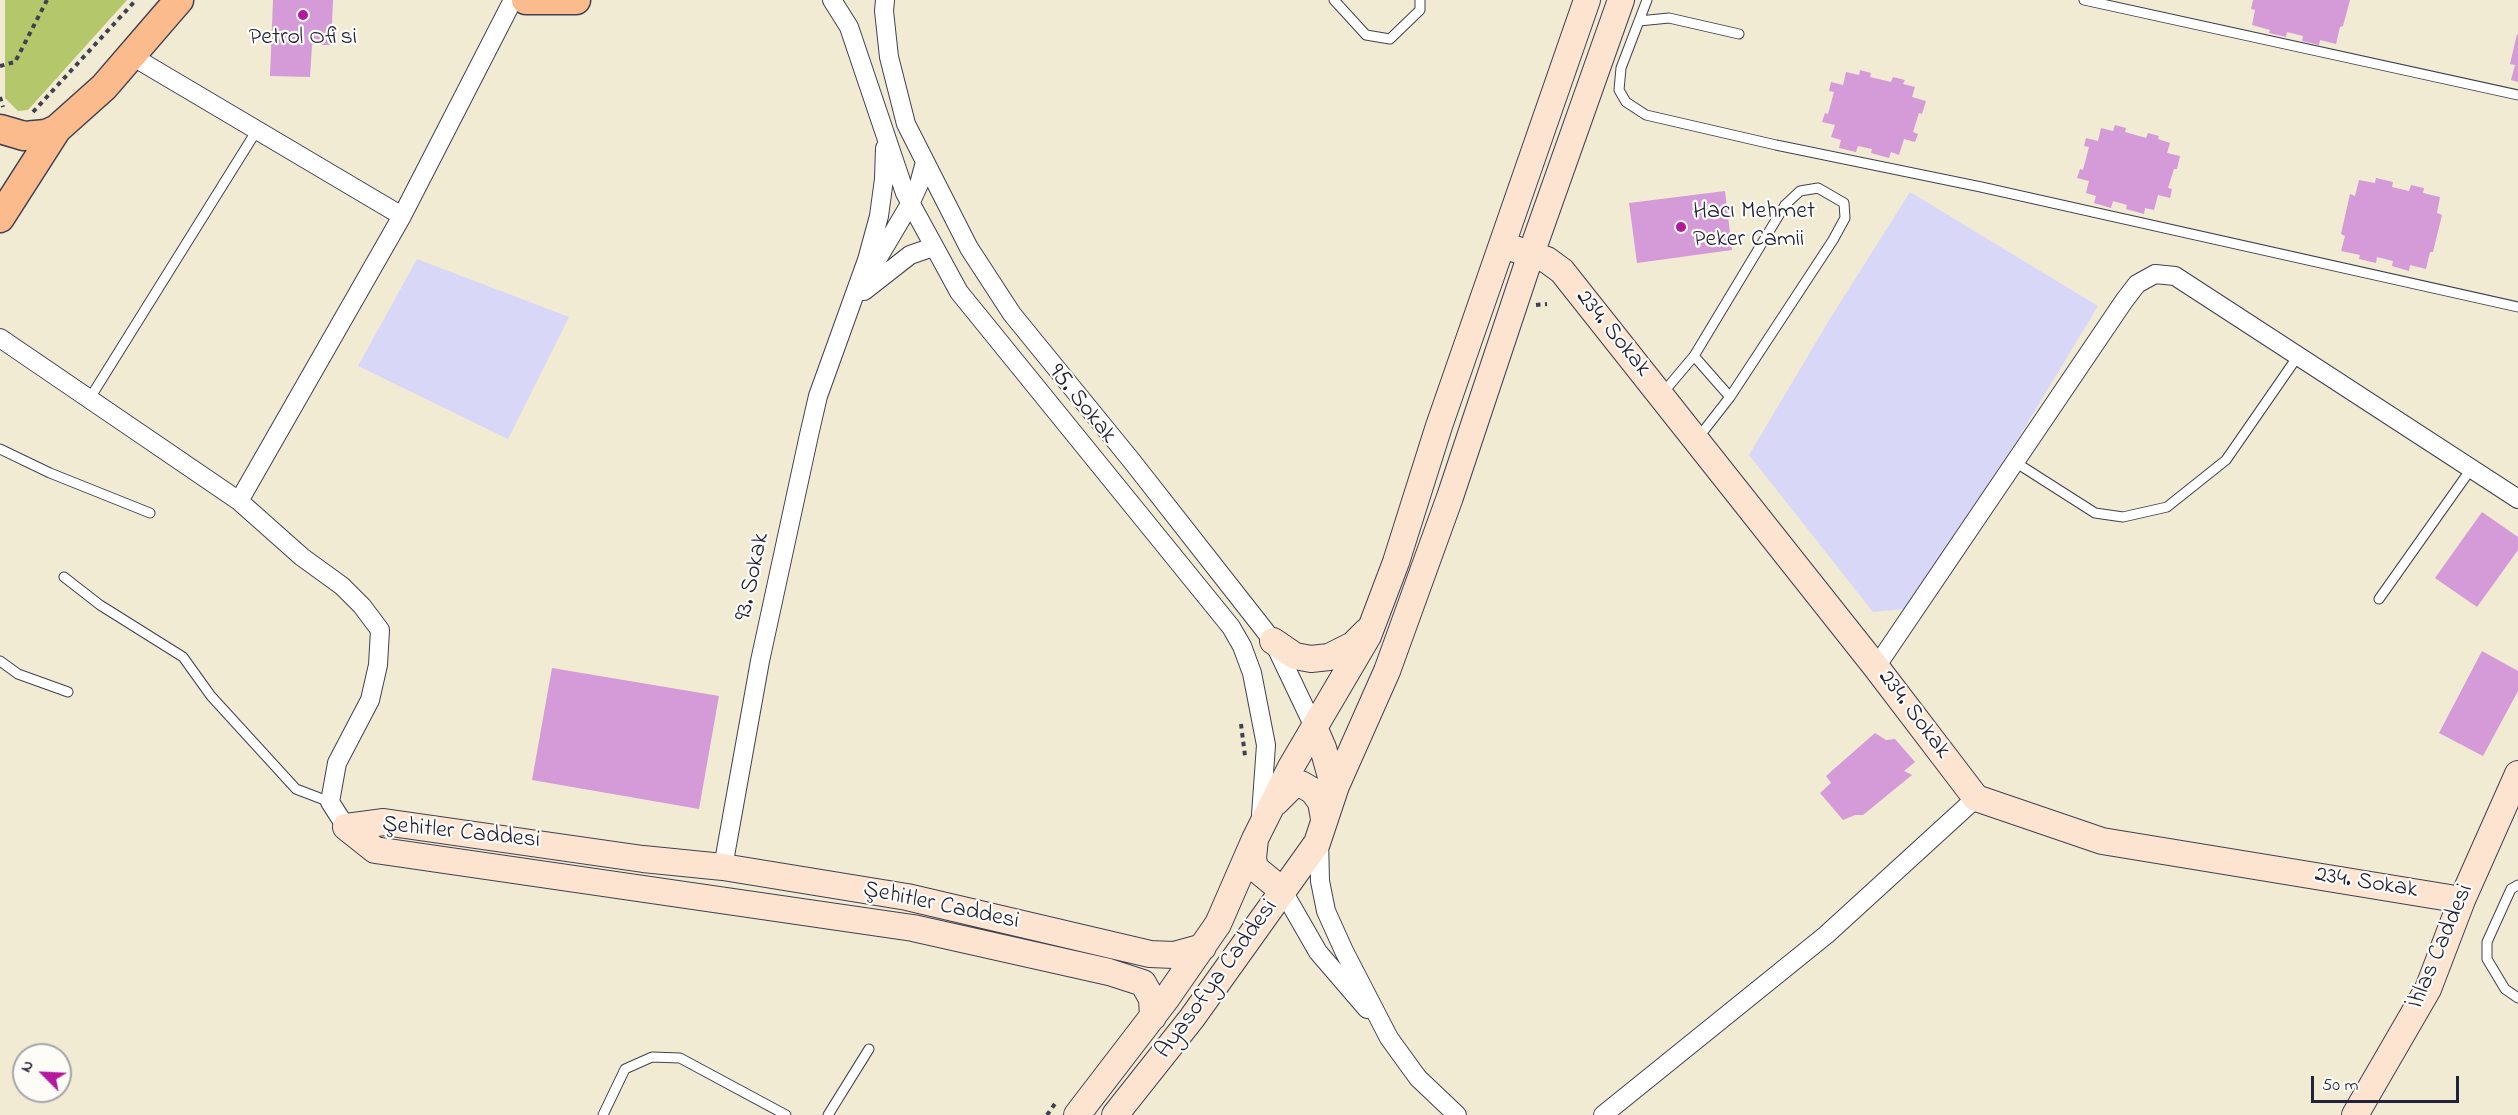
<!DOCTYPE html>
<html>
<head>
<meta charset="utf-8">
<style>
	body { margin:0 }
	#map { position:relative; width:2518px; height:1115px; overflow:hidden; background:#f1ebd4; font-family:"Indie Flower",sans-serif }
	canvas { display:block }
	.north { position:absolute; left:12px; top:1043px; width:60px; height:60px; box-sizing:border-box; background:#fdfcf7; border:2px solid #a5a5ac; border-radius:50%; rotate:294deg; font-size:16px; font-weight:700; line-height:24px; text-align:center; color:#22223b }
	.north::after { content:''; display:block; margin:auto; width:21px; height:27px; background:#b5179e; clip-path:polygon(50% 0,100% 100%,50% 72%,0 100%) }
	.scale { position:absolute; left:2311px; top:1076px; width:148px; height:27px; box-sizing:border-box; border:3px solid #22223b; border-top:0; padding-left:8px; font-size:18px; line-height:21px; white-space:nowrap; color:#22223b; -webkit-text-stroke:4px #fdfcf7; paint-order:stroke }
</style>
</head>
<body>
<div id="map">
<canvas width="2518" height="1115"></canvas>
<div class="north">N</div>
<div class="scale">50 m</div>
</div>
<script>
const context = document.querySelector('canvas').getContext('2d');
context.lineJoin = 'round';
function paint(path, color) { context.fillStyle = color; context.fill(path, 'evenodd'); }
const toPath = rows => new Path2D(rows.map(r => 'M' + r).join(''));
function strokePath(path, color, width, dash) { context.strokeStyle = color; context.lineWidth = width; context.lineCap = dash ? 'butt' : 'round'; context.setLineDash(dash || []); context.stroke(path); }
function drawText(font, color, halo, rows, align = 'center') {
  context.font = font + ' "Indie Flower",sans-serif'; context.lineWidth = 4.5; context.setLineDash([]); context.textBaseline = 'middle'; context.strokeStyle = halo; context.fillStyle = color; for (const [text, x, y, turn = 0] of rows) {
    context.save(); context.translate(x, y); context.rotate((+turn || 0) * Math.PI / 180); context.textAlign = isNaN(turn) ? turn : align; if (halo) context.strokeText(text, 0, 0); context.fillText(text, 0, 0); context.restore();
  }
}
const built = toPath([
	[1910,192,2098,306,2016,442,1904,609,1873,612,1749,455,1831,317],
	[417,259,569,317,508,439,358,366]
]);
const green = toPath([
	[5,0,127,0,28,110,18,111,5,98]
]);
const building = toPath([
	[273,0,333,0,331,45,312,45,310,77,270,76],
	[2253,0,2350,0,2343,26,2340,27,2336,44,2320,40,2319,45,2302,41,2303,36,2287,32,2286,37,2269,33,2270,30,2252,25,2255,10,2251,9],
	[2517,34,2518,35,2518,82,2511,80,2515,65,2510,64],
	[1860,70,1871,73,1870,77,1891,82,1893,77,1905,80,1903,84,1915,87,1912,97,1926,101,1922,114,1919,113,1913,132,1918,134,1915,142,1904,139,1899,155,1891,152,1889,158,1871,153,1872,149,1858,146,1856,152,1839,148,1841,140,1831,137,1835,125,1822,122,1825,113,1828,114,1834,92,1829,91,1831,82,1843,85,1846,72,1859,75],
	[2115,125,2126,128,2125,132,2146,138,2148,133,2159,136,2158,139,2170,143,2167,153,2180,156,2177,169,2174,169,2168,188,2172,189,2170,198,2158,195,2154,210,2145,208,2144,214,2126,209,2127,205,2113,201,2111,208,2094,203,2096,196,2086,193,2089,181,2077,178,2080,169,2083,170,2089,147,2084,146,2086,138,2098,141,2101,128,2113,131],
	[2376,178,2393,182,2392,187,2409,191,2411,185,2424,188,2423,193,2440,197,2437,213,2442,215,2433,252,2430,252,2426,269,2410,265,2409,271,2392,266,2393,261,2377,257,2376,263,2359,259,2360,255,2341,251,2345,236,2341,234,2350,194,2355,196,2359,180,2375,183],
	[1725,191,1732,250,1637,263,1629,203],
	[2482,512,2518,537,2518,550,2477,607,2435,578],
	[2482,651,2518,671,2518,691,2483,756,2439,733],
	[552,668,719,696,699,809,532,780],
	[1875,733,1886,740,1895,739,1915,762,1904,771,1912,775,1863,815,1855,815,1843,820,1820,793,1831,783,1826,776]
]);
const path = toPath([
	[0,66,15,62,47,0],
	[0,97,3,107],
	[33,112,136,0],
	[1536,305,1547,304],
	[1241,724,1245,756],
	[1047,1115,1057,1101]
]);
const lane = toPath([
	[1334,0,1366,35,1390,39,1420,10,1420,0],
	[1647,0,1621,68,1619,90,1626,102,1646,115,1776,145,1981,187,2518,307],
	[2084,0,2518,95],
	[1639,21,1669,18,1739,34],
	[1694,356,1730,397],
	[1662,394,1694,356,1785,205,1800,191,1818,188,1844,203,1845,218,1833,240,1730,397,1698,438],
	[90,398,257,130],
	[0,449,50,473,150,513],
	[2015,462,2095,513,2123,517,2167,507,2226,460,2298,356],
	[64,577,100,605,183,657,211,696,296,789,330,802],
	[2379,599,2471,469],
	[0,661,18,674,68,692],
	[2518,885,2511,889,2487,942,2487,959,2505,989,2518,998],
	[603,1115,625,1069,652,1057,680,1058,786,1115],
	[828,1115,869,1049]
]);
const street = toPath([
	[832,0,849,27,905,193,959,292,1231,627,1242,646,1252,673,1266,745,1261,815],
	[885,0,884,11,889,57,906,124,969,248,1012,314,1131,460,1273,641,1314,727],
	[130,55,402,216],
	[868,275,910,204,919,184,925,162],
	[864,291,910,255,933,247],
	[0,338,239,501,302,557,342,586,362,606,380,630,378,665,370,700,337,763,330,802,346,827],
	[239,501,402,216,513,0],
	[1876,667,2124,301,2137,284,2155,274,2175,276,2518,499],
	[1319,838,1320,881,1326,911,1344,951,1389,1038,1418,1078,1457,1115],
	[723,867,760,661,809,435,818,396,867,260,879,216,884,179,885,148],
	[1283,891,1318,952,1367,1009],
	[1603,1115,1826,935,1976,798]
]);
const secondary = toPath([
	[1515,249,1547,260,1562,271,1876,667,1976,798,2102,841,2462,900],
	[1273,641,1295,656,1311,659,1329,657,1353,645,1367,631],
	[1314,727,1323,748,1331,777,1331,798],
	[1276,802,1292,786,1301,784,1313,791,1321,802,1324,819],
	[346,827,384,822,643,859,723,867,907,897,1150,954,1174,955,1203,947],
	[346,827,375,850,913,928,1109,972,1143,983,1152,999,1153,1017],
	[1255,839,1253,858,1255,868,1283,891],
	[1077,1115,1166,999,1218,924,1255,839,1291,767,1368,636,1396,562,1439,426,1587,0],
	[1115,1115,1192,1018,1317,843,1336,786,1387,671,1450,497,1531,254,1621,0],
	[2355,1115,2428,989,2462,900,2518,774]
]);
const primary = toPath([
	[526,0,576,0],
	[0,129,24,136,46,134,57,129,104,87,179,0],
	[0,218,57,129]
]);
const markers = [
	[303,15,6,"#b5179e"],
	[1681,227,6,"#b5179e"]
];
const poiNames = [
	["Petrol Ofisi",303,39],
	["Hacı Mehmet",1693,213,"left"],
	["Peker Camii",1693,241,"left"]
];
const streetNames = [
	["234. Sokak",1612,334,51],
	["95. Sokak",1081,405,51],
	["93. Sokak",754,577,-78],
	["234. Sokak",1913,715,53],
	["Şehitler Caddesi",461,834,6],
	["234. Sokak",2366,884,9],
	["Şehitler Caddesi",941,907,12],
	["İhlas Caddesi",2442,947,-67],
	["Ayasofya Caddesi",1218,980,-54]
];
paint(built, '#d8d7f8');
paint(green, '#b4c76a');
paint(building, '#d59ad8');
strokePath(lane, '#414052', 11);
strokePath(street, '#414052', 20);
strokePath(secondary, '#414052', 28);
strokePath(primary, '#414052', 31);
strokePath(path, '#414052', 4, [4.5, 4.5]);
strokePath(lane, '#fff', 9);
strokePath(street, '#fff', 18);
strokePath(secondary, '#fde4d1', 26);
strokePath(primary, '#fbbb8d', 28);
for (const [x, y, r, color] of markers) { const dot = new Path2D(); dot.arc(x, y, r, 0, 2 * Math.PI); context.fillStyle = color; context.fill(dot); strokePath(dot, '#fdfcf7', 2); }
drawText('24px', '#22223b', '#fdfcf7', poiNames);
drawText('24px', '#22223b', '#fdfcf7', streetNames);
</script>
</body>
</html>
